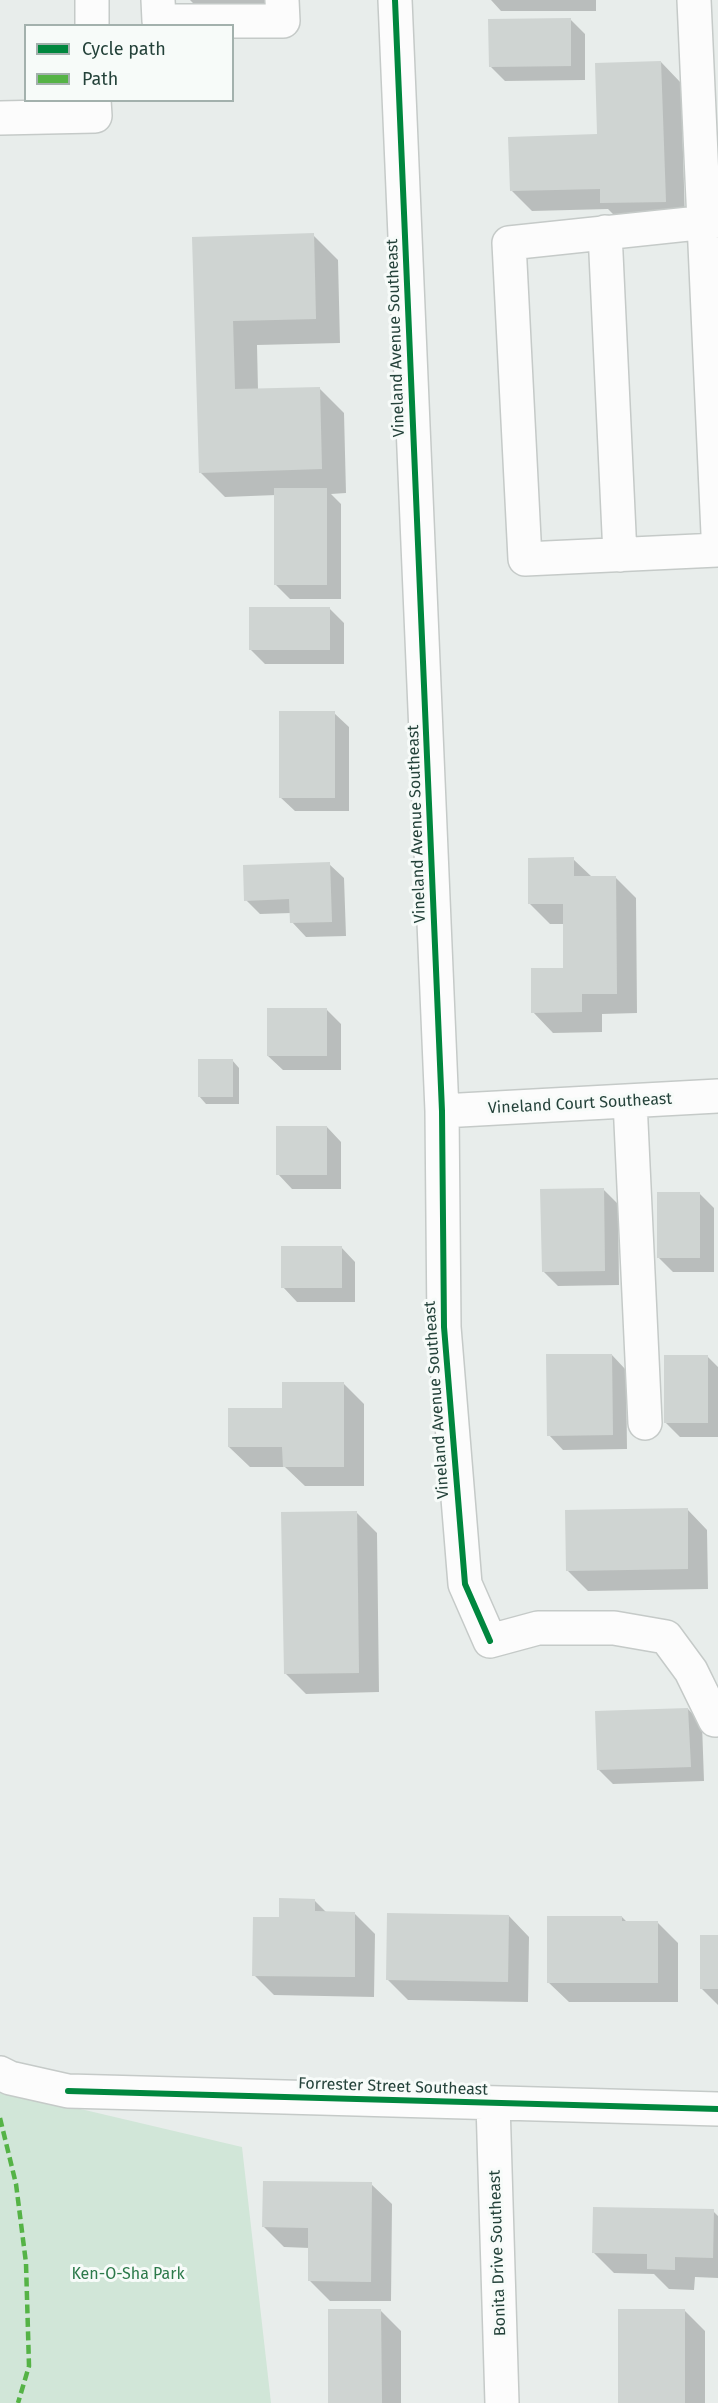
<!DOCTYPE html>
<html>
<head>
<meta charset="utf-8">
<style>
	body { margin:0 }
	#map { position:relative; width:718px; height:2403px; overflow:hidden; background:#e8edeb; font-family:"Fira Sans",sans-serif }
	canvas { display:block }
	.legend { position:absolute; left:24px; top:24px; width:210px; height:78px; box-sizing:border-box; background:#f7fbf9; border:2px solid #a3b1ad; margin:0; padding:8px 10px; list-style:none; font-size:18px; color:#24423a }
	.legend li { display:flex; align-items:center; gap:12px; height:30px }
	.legend b { width:30px; border:2px solid #a3b1ad }
</style>
</head>
<body>
<div id="map">
<canvas width="718" height="2403"></canvas>
<ul class="legend">
<li><b style="height:8px;background:#00873e"></b>Cycle path</li>
<li><b style="height:8px;background:#55b346"></b>Path</li>
</ul>
</div>
<script>
const context = document.querySelector('canvas').getContext('2d');
context.lineJoin = 'round';
function paint(path, color) { context.fillStyle = color; context.fill(path, 'evenodd'); }
const toPath = rows => new Path2D(rows.map(r => 'M' + r).join(''));
function strokePath(path, color, width, dash) { context.strokeStyle = color; context.lineWidth = width; context.lineCap = dash ? 'butt' : 'round'; context.setLineDash(dash || []); context.stroke(path); }
function drawText(font, color, halo, rows, align = 'center') {
  context.font = font + ' "Fira Sans",sans-serif'; context.lineWidth = 6; context.setLineDash([]); context.textBaseline = 'middle'; context.strokeStyle = halo; context.fillStyle = color; for (const [text, x, y, turn = 0] of rows) {
    context.save(); context.translate(x, y); context.rotate((+turn || 0) * Math.PI / 180); context.textAlign = isNaN(turn) ? turn : align; if (halo) context.strokeText(text, 0, 0); context.fillText(text, 0, 0); context.restore();
  }
}
const green = toPath([
	[0,2090,242,2147,271,2403,0,2403]
]);
const shadow = toPath([
	[190,0,284,0,284,11,201,11],
	[491,0,596,0,596,11,501,11],
	[570,19,585,34,585,80,505,81,491,67],
	[661,62,681,83,685,221,622,223,608,209,532,211,511,190,598,135],
	[313,235,338,260,340,343,257,345,258,390,319,388,344,413,346,493,331,494,341,504,341,599,290,599,276,585,276,495,225,497,200,472,193,238],
	[329,608,344,623,344,664,265,664,250,649],
	[334,713,349,727,349,811,295,811,280,797],
	[573,859,592,877,615,877,636,898,637,1013,602,1014,602,1032,553,1033,533,1012,565,969,564,924,550,924,529,903],
	[329,864,344,878,346,936,306,937,292,922,291,913,260,914,246,900],
	[327,1010,341,1024,341,1070,283,1070,268,1056],
	[232,1060,239,1068,239,1104,206,1104,199,1096],
	[327,1127,341,1142,341,1189,292,1189,278,1174],
	[603,1189,618,1204,619,1285,558,1286,543,1271],
	[699,1193,714,1208,714,1272,673,1272,658,1257],
	[341,1247,355,1262,355,1302,297,1302,283,1287],
	[612,1355,626,1370,627,1449,563,1450,549,1435],
	[707,1356,718,1367,718,1437,680,1437,665,1422],
	[343,1383,364,1404,364,1486,305,1486,285,1467,250,1467,229,1447,284,1409],
	[687,1509,707,1530,708,1589,588,1591,567,1570],
	[356,1512,377,1533,379,1692,306,1694,285,1673],
	[688,1709,702,1724,704,1781,613,1784,598,1769],
	[315,1901,327,1913,355,1914,375,1934,374,1997,274,1995,254,1975,280,1919],
	[509,1916,529,1937,528,2002,408,2000,387,1979],
	[622,1917,628,1923,658,1923,678,1943,678,2002,569,2002,548,1982],
	[718,1936,718,2005,701,1988],
	[371,2184,392,2204,391,2301,330,2301,309,2280,310,2248,284,2247,264,2227],
	[713,2211,718,2216,718,2278,695,2277,694,2290,669,2289,654,2274,614,2273,594,2253],
	[684,2310,705,2331,705,2403,619,2403],
	[381,2311,401,2331,401,2403,330,2403]
]);
const building = toPath([
	[571,18,571,66,489,67,488,19],
	[661,61,666,202,600,203,600,189,510,191,508,137,597,134,595,63],
	[314,233,316,319,233,321,235,389,320,387,322,469,199,473,192,237],
	[274,488,327,488,327,585,274,585],
	[249,607,330,607,330,650,249,650],
	[279,711,335,711,335,798,279,798],
	[574,857,574,876,616,876,617,994,582,994,582,1012,531,1013,531,968,563,968,563,904,528,904,528,858],
	[330,862,332,922,290,923,289,899,244,901,243,865],
	[267,1008,327,1008,327,1056,267,1056],
	[198,1059,233,1059,233,1097,198,1097],
	[276,1126,327,1126,327,1175,276,1175],
	[604,1188,605,1271,542,1272,540,1189],
	[657,1192,700,1192,700,1258,657,1258],
	[281,1246,342,1246,342,1288,281,1288],
	[546,1354,612,1354,613,1435,547,1436],
	[664,1355,708,1355,708,1423,664,1423],
	[282,1382,344,1382,344,1467,283,1467,282,1447,228,1447,228,1408,282,1408],
	[688,1508,688,1569,566,1571,565,1510],
	[357,1511,359,1673,284,1674,281,1512],
	[688,1708,691,1767,597,1770,595,1711],
	[279,1898,315,1899,315,1911,355,1912,355,1977,252,1976,253,1917,279,1917],
	[387,1913,509,1915,508,1982,386,1980],
	[547,1916,622,1916,622,1921,658,1921,658,1983,547,1983],
	[700,1935,718,1935,718,1989,700,1989],
	[263,2181,372,2182,371,2282,308,2281,308,2228,262,2227],
	[593,2207,714,2209,713,2258,675,2257,675,2270,647,2269,647,2254,592,2253],
	[328,2309,381,2309,382,2403,328,2403],
	[618,2309,685,2309,685,2403,618,2403]
]);
const minor = toPath([
	[92,0,92,26],
	[158,0,159,21,283,21,282,0],
	[395,0,442,1111,444,1327,465,1584,490,1641,538,1628,614,1628,666,1637,691,1671,715,1720],
	[694,0,718,534],
	[0,118,95,116,94,100],
	[718,221,509,243,525,559,718,550],
	[605,232,620,555],
	[630,1101,645,1423],
	[442,1111,718,1096],
	[0,2073,10,2078,68,2091,718,2109],
	[493,2103,502,2403]
]);
const quiet = toPath([
	[0,2118,16,2184,26,2263,29,2366,18,2403]
]);
const cycleway = toPath([
	[395,0,442,1111,444,1327,465,1584,490,1641],
	[68,2091,718,2109]
]);
const streetNames = [
	["Vineland Avenue Southeast",396,338,-92],
	["Vineland Avenue Southeast",417,824,-92],
	["Vineland Court Southeast",580,1104,-3],
	["Vineland Avenue Southeast",437,1400,-94],
	["Forrester Street Southeast",393,2087,2],
	["Bonita Drive Southeast",498,2253,-92]
];
const parkNames = [
	["Ken-O-Sha Park",128,2275]
];
paint(green, '#d1e6d8');
paint(shadow, '#0003');
paint(building, '#cfd4d2');
strokePath(minor, '#c5cac8', 36);
strokePath(minor, '#fcfcfc', 33);
strokePath(quiet, '#55b346', 4.5, [9, 4.5]);
strokePath(cycleway, '#00873e', 6);
drawText('16px', '#24423a', '#f7fbf9', streetNames);
drawText('16px', '#2d7a4b', '#f7fbf9', parkNames);
</script>
</body>
</html>
